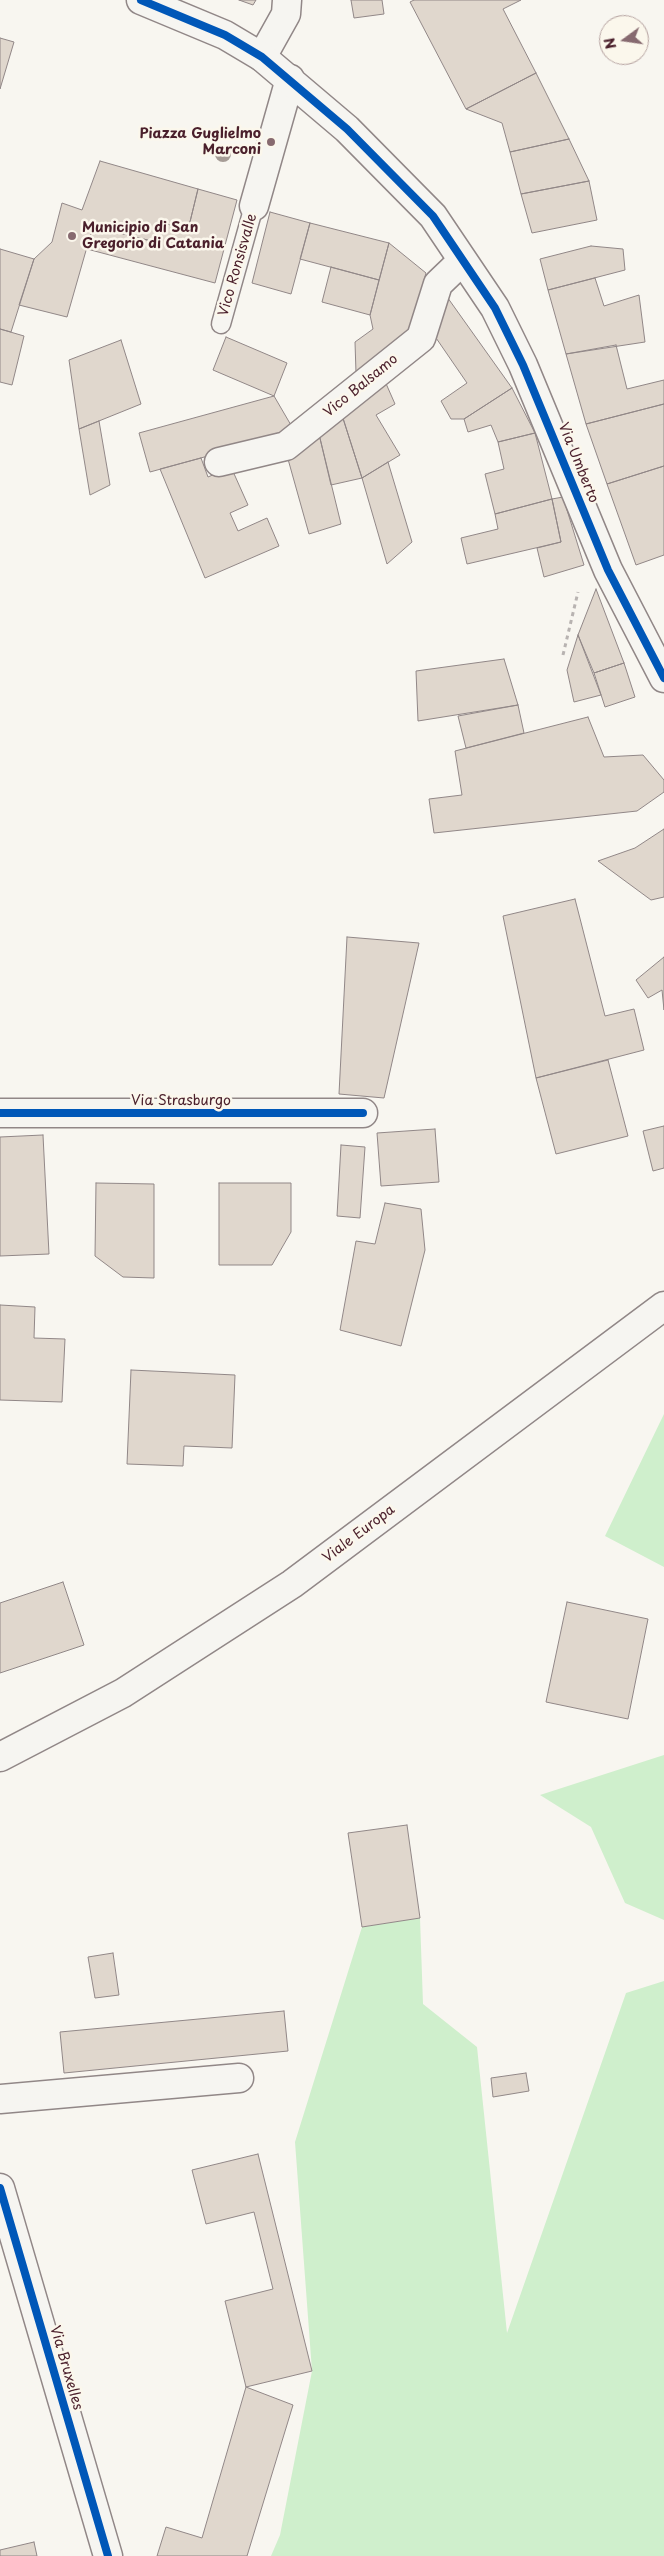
<!DOCTYPE html>
<html>
<head>
<meta charset="utf-8">
<style>
	body { margin:0 }
	#map { position:relative; width:664px; height:2556px; overflow:hidden; background:#f8f6f0; font-family:"Playpen Sans",sans-serif }
	canvas { display:block }
	.north { position:absolute; left:599px; top:15px; width:50px; height:50px; box-sizing:border-box; background:#fbf7ec; border:1px solid #b4a19f; border-radius:50%; rotate:256deg; font-size:14px; font-weight:700; line-height:20px; text-align:center; color:#4a1f2b }
	.north::after { content:''; display:block; margin:auto; width:18px; height:22px; background:#876a70; clip-path:polygon(50% 0,100% 100%,50% 72%,0 100%) }
</style>
</head>
<body>
<div id="map">
<canvas width="664" height="2556"></canvas>
<div class="north">N</div>
</div>
<script>
const context = document.querySelector('canvas').getContext('2d');
context.lineJoin = 'round';
function paint(path, color) { context.fillStyle = color; context.fill(path, 'evenodd'); }
const toPath = rows => new Path2D(rows.map(r => 'M' + r).join(''));
function strokePath(path, color, width, dash) { context.strokeStyle = color; context.lineWidth = width; context.lineCap = dash ? 'butt' : 'round'; context.setLineDash(dash || []); context.stroke(path); }
function drawText(font, color, halo, rows, align = 'center') {
  context.font = font + ' "Playpen Sans",sans-serif'; context.lineWidth = 5; context.setLineDash([]); context.textBaseline = 'middle'; context.strokeStyle = halo; context.fillStyle = color; for (const [text, x, y, turn = 0] of rows) {
    context.save(); context.translate(x, y); context.rotate((+turn || 0) * Math.PI / 180); context.textAlign = isNaN(turn) ? turn : align; if (halo) context.strokeText(text, 0, 0); context.fillText(text, 0, 0); context.restore();
  }
}
const green = toPath([
	[664,1414,664,1567,605,1536],
	[664,1755,664,1920,625,1903,591,1827,540,1795],
	[420,1918,423,2004,477,2047,507,2333,626,1993,664,1981,664,2556,271,2556,280,2535,312,2371,295,2142,362,1927]
]);
const building = toPath([
	[239,0,256,0,253,5,239,0],
	[351,0,382,0,384,14,354,18,351,0],
	[414,0,521,0,503,9,536,73,466,109,410,2,414,0],
	[0,38,14,42,0,89,0,38],
	[536,73,569,139,510,152,502,123,466,109,536,73],
	[569,139,589,181,521,194,510,152,569,139],
	[100,161,198,189,188,230,160,222,155,242,93,226,67,317,19,305,34,259,52,242,62,203,82,210,100,161],
	[589,181,597,220,532,233,521,194,589,181],
	[198,189,237,200,215,283,87,249,93,226,155,242,160,222,188,230,198,189],
	[270,212,310,223,291,294,252,283,270,212],
	[310,223,389,243,379,280,300,259,310,223],
	[389,243,426,273,411,329,356,373,355,342,373,329,370,315,389,243],
	[591,246,623,249,625,270,548,290,540,259,591,246],
	[0,249,34,259,11,332,0,329,0,249],
	[331,267,379,280,370,315,322,302,331,267],
	[595,278,604,306,639,295,645,342,566,354,548,290,595,278],
	[445,294,512,388,464,419,451,419,441,401,467,383,434,335,445,294],
	[0,329,24,336,12,385,0,382,0,329],
	[226,337,287,363,274,396,213,370,226,337],
	[121,340,141,404,79,429,69,360,121,340],
	[616,345,627,389,664,380,664,404,586,424,566,354,616,345],
	[384,379,395,404,376,415,400,455,362,478,341,412,384,379],
	[512,388,535,433,498,442,491,425,468,432,464,419,512,388],
	[274,396,295,432,150,472,139,433,274,396],
	[664,404,664,466,607,484,586,424,664,404],
	[341,412,362,478,331,485,318,430,341,412],
	[99,421,110,485,90,495,79,429,99,421],
	[318,430,341,524,309,534,286,452,318,430],
	[535,433,552,499,495,514,485,474,504,469,498,442,535,433],
	[201,458,208,477,231,467,248,505,230,513,238,531,267,518,279,546,205,578,160,469,201,458],
	[388,462,412,542,387,564,362,478,388,462],
	[664,466,664,555,636,565,607,484,664,466],
	[563,497,584,565,544,577,537,548,561,542,552,499,563,497],
	[552,499,561,542,467,564,461,538,498,529,495,514,552,499],
	[596,589,624,663,594,673,578,635,596,589],
	[578,635,601,695,574,702,567,670,578,635],
	[504,659,518,705,418,721,416,671,504,659],
	[624,663,635,697,605,707,594,673,624,663],
	[518,705,524,733,466,748,458,716,518,705],
	[588,717,604,757,643,755,664,780,664,792,637,811,434,833,429,799,462,795,455,751,588,717],
	[664,829,664,897,651,900,598,861,635,848,664,829],
	[575,899,605,1016,634,1009,644,1050,536,1078,503,916,575,899],
	[347,937,419,943,384,1098,339,1094,347,937],
	[664,957,664,1010,662,990,648,998,636,980,664,957],
	[608,1060,628,1136,556,1154,536,1078,608,1060],
	[664,1126,664,1168,653,1171,643,1131,664,1126],
	[435,1129,439,1182,381,1186,377,1133,435,1129],
	[43,1135,49,1254,0,1256,0,1137,43,1135],
	[341,1145,365,1147,360,1218,337,1216,341,1145],
	[96,1183,154,1184,154,1278,123,1277,95,1256,96,1183],
	[219,1183,291,1183,291,1232,272,1265,219,1265,219,1183],
	[385,1203,421,1209,425,1250,401,1346,340,1330,356,1241,375,1244,385,1203],
	[0,1305,35,1307,34,1338,65,1339,62,1402,0,1400,0,1305],
	[131,1370,235,1375,232,1448,184,1446,183,1466,127,1464,131,1370],
	[63,1582,84,1645,0,1673,0,1603,63,1582],
	[567,1602,648,1619,628,1719,546,1702,567,1602],
	[407,1825,420,1918,362,1927,348,1833,407,1825],
	[113,1953,119,1995,95,1998,88,1957,113,1953],
	[284,2011,288,2051,64,2073,60,2032,284,2011],
	[526,2073,529,2091,493,2097,491,2078,526,2073],
	[258,2154,312,2371,246,2387,225,2301,273,2289,254,2212,206,2224,192,2170,258,2154],
	[246,2387,293,2405,247,2556,157,2556,166,2527,202,2538,246,2387],
	[34,2542,37,2556,0,2556,0,2550,34,2542]
]);
const path = toPath([
	[563,655,578,592]
]);
const service = toPath([
	[221,324,254,206]
]);
const minor = toPath([
	[262,57,286,14,287,0],
	[254,206,290,79],
	[219,462,286,446,421,338,438,284,462,261],
	[0,1113,363,1113],
	[0,2099,239,2078],
	[0,2188,108,2556]
]);
const tertiary = toPath([
	[141,0,225,35,262,57,347,129,433,216,495,308,523,365,608,570,664,678]
]);
const secondary = toPath([
	[0,1757,123,1693,292,1584,664,1306]
]);
const cycleway = toPath([
	[141,0,225,35,262,57,347,129,433,216,495,308,523,365,608,570,664,678],
	[0,1113,363,1113],
	[0,2188,108,2556]
]);
const trees = [
	[223,154]
];
const markers = [
	[271,142,5,"#876a70"],
	[72,236,5,"#876a70"]
];
const poiNames = [
	["Piazza Guglielmo",261,134],
	["Marconi",261,150],
	["Municipio di San",82,228,"left"],
	["Gregorio di Catania",82,244,"left"]
];
const streetNames = [
	["Vico Ronsisvalle",238,265,-74],
	["Vico Balsamo",361,386,-39],
	["Via Umberto",578,463,68],
	["Via Strasburgo",181,1101],
	["Viale Europa",359,1534,-37],
	["Via Bruxelles",66,2368,74]
];
paint(green, '#cfefcc');
paint(building, '#e0d7cd');
strokePath(building, '#918787', 1);
strokePath(service, '#918787', 21);
strokePath(minor, '#918787', 31);
strokePath(tertiary, '#918787', 31);
strokePath(secondary, '#918787', 31);
strokePath(path, '#b8b3b1', 3, [4, 4]);
strokePath(service, '#f6f5f1', 18);
strokePath(minor, '#f6f5f1', 28);
strokePath(tertiary, '#f6f5f1', 28);
strokePath(secondary, '#f6f5f1', 28);
strokePath(cycleway, '#0057b8', 8);
context.fillStyle = '#a69c96';
for (const [x, y] of trees) { context.beginPath(); context.arc(x, y, 8, 0, 2 * Math.PI); context.fill(); }
for (const [x, y, r, color] of markers) { const dot = new Path2D(); dot.arc(x, y, r, 0, 2 * Math.PI); context.fillStyle = color; context.fill(dot); strokePath(dot, '#fbf7ec', 2); }
drawText('bold 14px', '#4a1f2b', '#fbf7ec', poiNames, 'right');
drawText('14px', '#4a1f2b', '#fbf7ec', streetNames);
</script>
</body>
</html>
